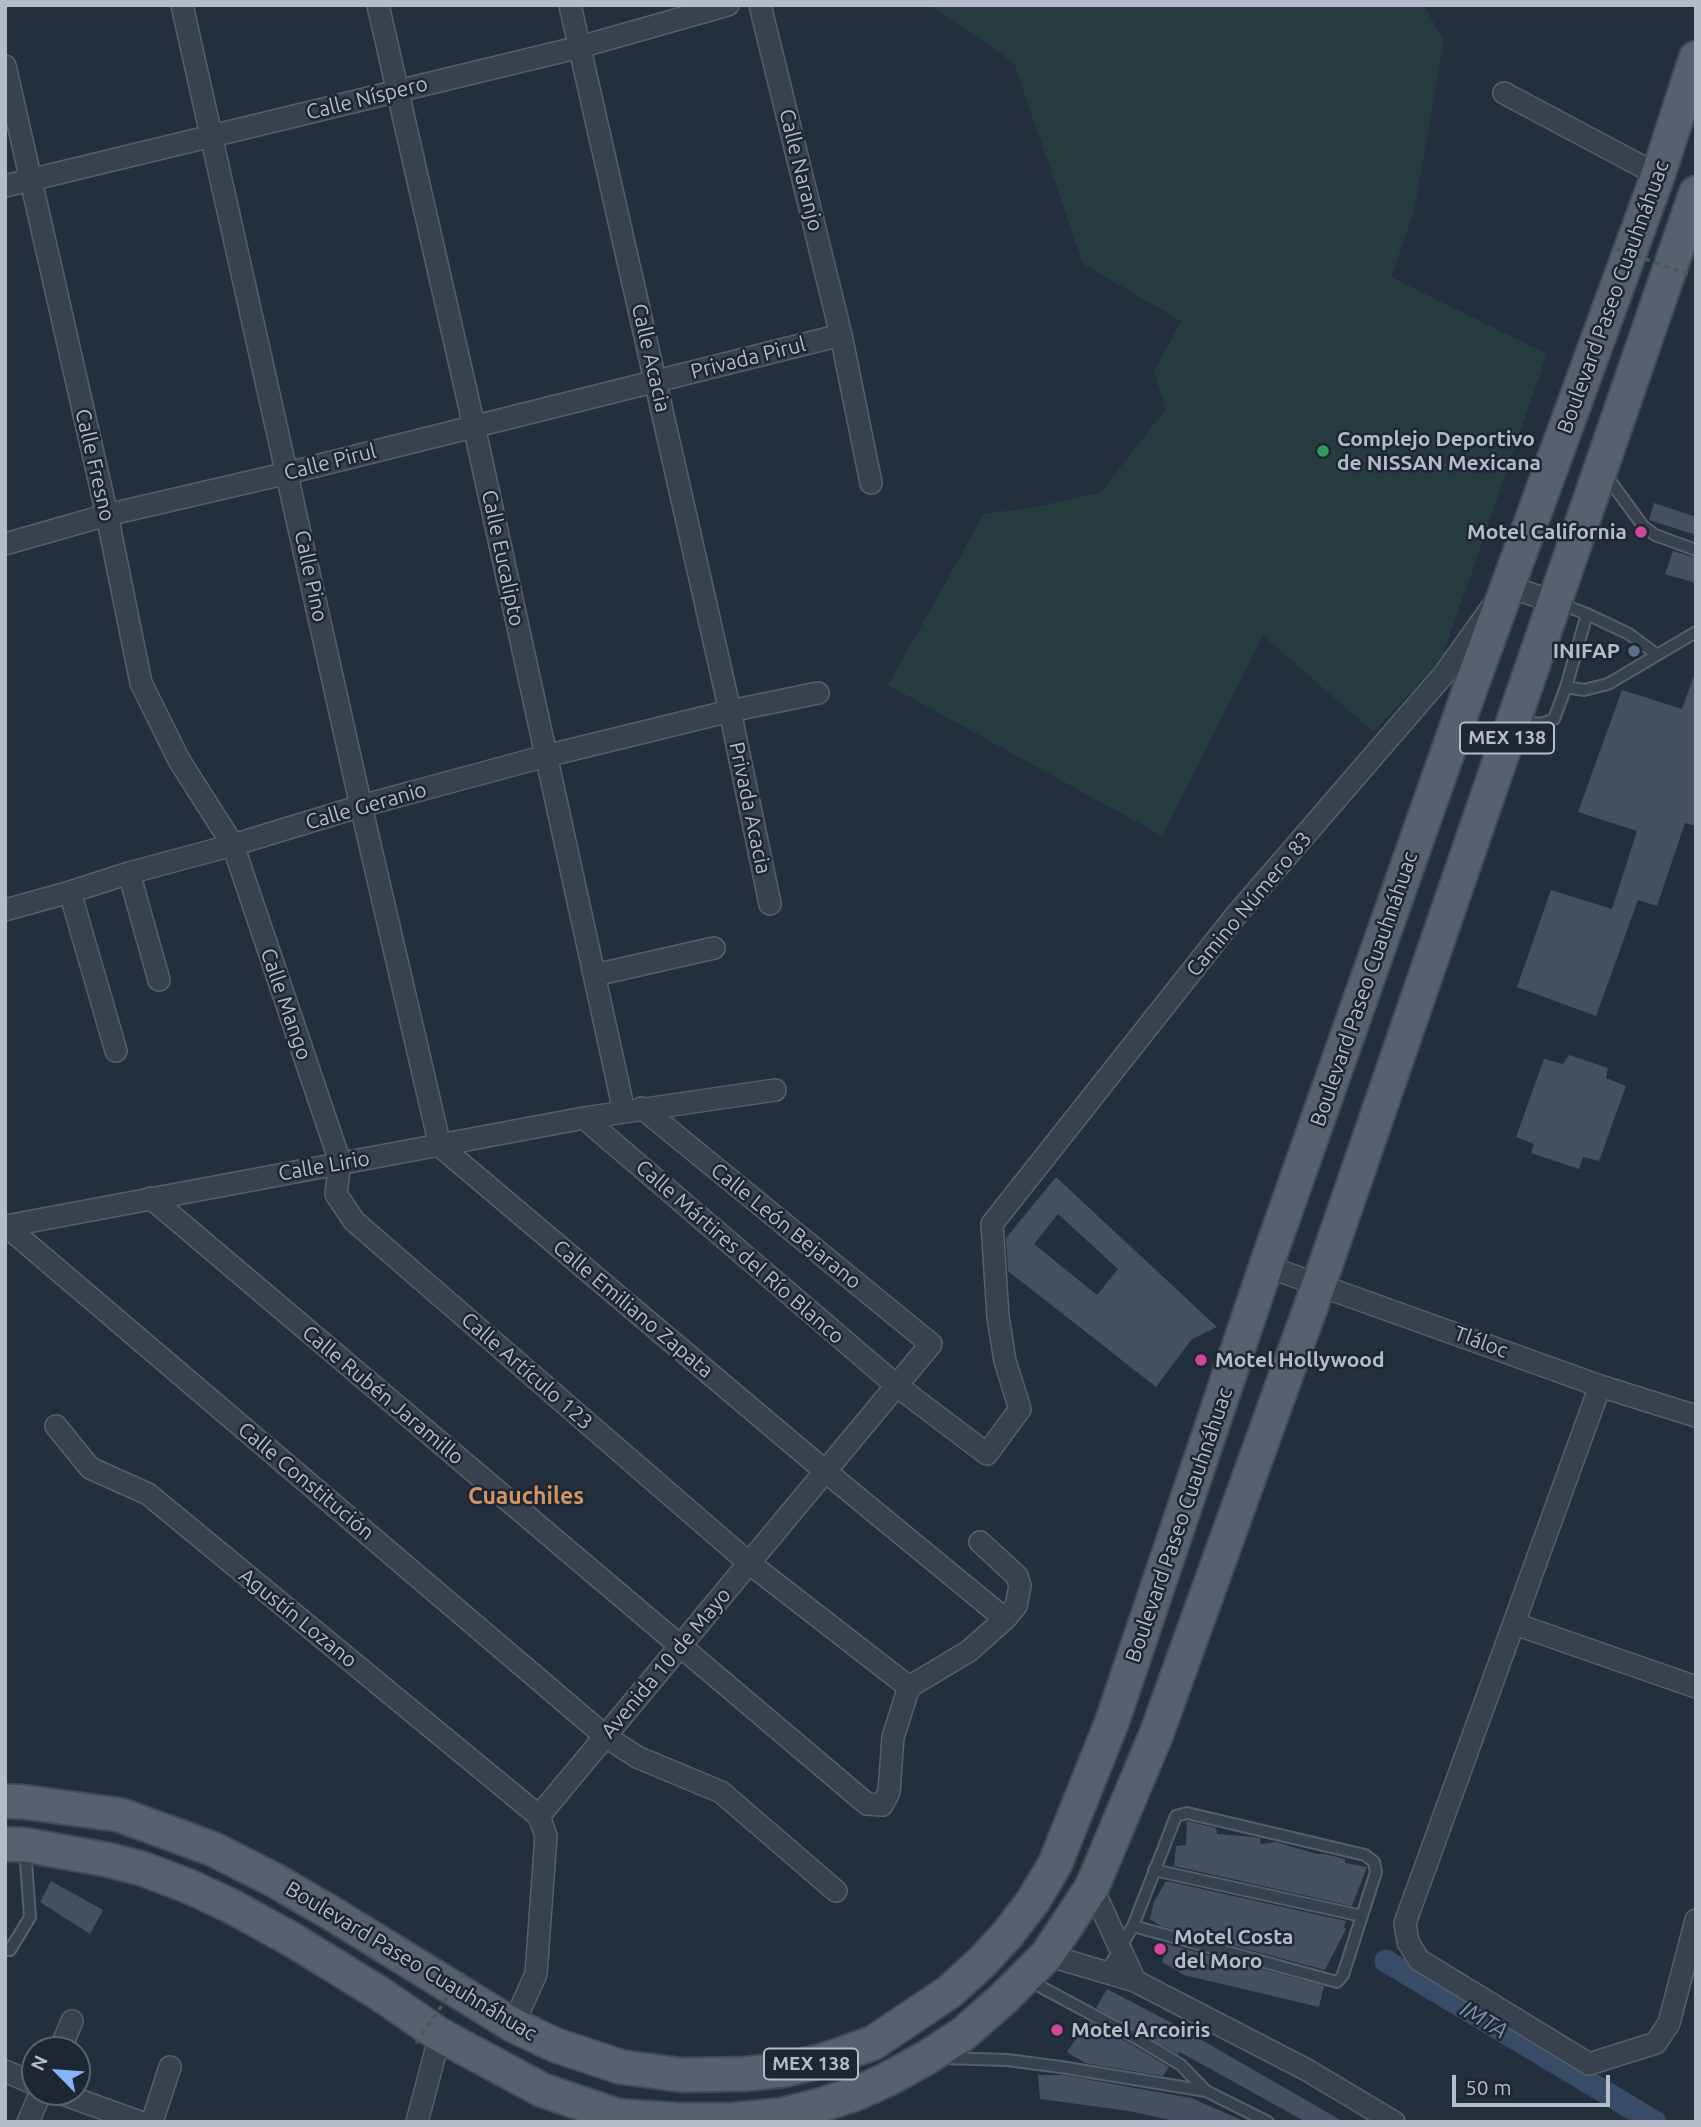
<!DOCTYPE html>
<html>
<head>
<meta charset="utf-8">
<style>
	body { margin:0 }
	#map { position:relative; width:1701px; height:2127px; overflow:hidden; background:#242f3e; font-family:Ubuntu,sans-serif }
	canvas { display:block }
	.frame { position:absolute; inset:0; border:7px solid #b4bcc9; pointer-events:none }
	.north { position:absolute; left:21px; top:2036px; width:70px; height:70px; box-sizing:border-box; background:#1d2633; border:2px solid #59626f; border-radius:50%; rotate:295deg; font-size:19px; font-weight:700; line-height:28px; text-align:center; color:#b4bcc9 }
	.north::after { content:''; display:block; margin:auto; width:24px; height:32px; background:#8ab4f8; clip-path:polygon(50% 0,100% 100%,50% 72%,0 100%) }
	.scale { position:absolute; left:1452px; top:2075px; width:158px; height:32px; box-sizing:border-box; border:4px solid #b4bcc9; border-top:0; padding-left:9px; font-size:21px; line-height:24px; white-space:nowrap; color:#b4bcc9; -webkit-text-stroke:5px #1d2633; paint-order:stroke }
</style>
</head>
<body>
<div id="map">
<canvas width="1701" height="2127"></canvas>
<div class="frame"></div>
<div class="north">N</div>
<div class="scale">50 m</div>
</div>
<script>
const context = document.querySelector('canvas').getContext('2d');
context.lineJoin = 'round';
function paint(path, color) { context.fillStyle = color; context.fill(path, 'evenodd'); }
const toPath = rows => new Path2D(rows.map(r => 'M' + r).join(''));
function strokePath(path, color, width, dash) { context.strokeStyle = color; context.lineWidth = width; context.lineCap = dash ? 'butt' : 'round'; context.setLineDash(dash || []); context.stroke(path); }
function drawText(font, color, halo, rows, align = 'center') {
  context.font = font + ' Ubuntu,sans-serif'; context.lineWidth = 5; context.setLineDash([]); context.textBaseline = 'middle'; context.strokeStyle = halo; context.fillStyle = color; for (const [text, x, y, turn = 0] of rows) {
    context.save(); context.translate(x, y); context.rotate((+turn || 0) * Math.PI / 180); context.textAlign = isNaN(turn) ? turn : align; if (halo) context.strokeText(text, 0, 0); context.fillText(text, 0, 0); context.restore();
  }
}
const green = toPath([
	[930,5,1423,5,1444,40,1414,211,1391,277,1547,354,1442,658,1374,732,1263,636,1162,836,888,685,984,514,1035,507,1100,493,1166,409,1154,372,1181,321,1083,264,1014,63]
]);
const canal = toPath([
	[1386,1961,1655,2122]
]);
const building = toPath([
	[1654,503,1696,517,1696,535,1649,520],
	[1673,551,1696,558,1696,583,1665,574],
	[1693,678,1696,678,1696,826,1685,823,1657,906,1638,900,1596,1016,1517,987,1551,890,1612,909,1637,831,1578,812,1622,690,1682,709],
	[1569,1055,1608,1068,1606,1078,1626,1086,1599,1161,1583,1157,1579,1169,1531,1153,1534,1144,1516,1137,1544,1059,1563,1064],
	[1056,1177,1217,1327,1192,1339,1156,1387,1008,1271,1006,1238],
	[1058,1214,1118,1269,1097,1295,1034,1244],
	[1187,1821,1216,1828,1217,1834,1253,1837,1260,1838,1261,1844,1276,1842,1317,1854,1325,1854,1345,1859,1345,1863,1367,1867,1352,1906,1174,1866,1176,1846,1186,1845],
	[51,1881,103,1910,90,1934,40,1902],
	[1166,1881,1346,1921,1344,1927,1346,1929,1325,1970,1161,1926,1150,1919,1154,1902],
	[1167,1944,1324,1986,1319,2007,1184,1975,1162,1962],
	[1107,1989,1174,2024,1344,2122,1306,2122,1180,2052,1178,2054,1096,2008],
	[1088,2021,1134,2046,1169,2067,1163,2076,1085,2063,1067,2052],
	[1038,2075,1063,2075,1191,2098,1246,2122,1179,2122,1129,2111,1040,2099]
]);
const lane = toPath([
	[1605,474,1643,526,1655,535,1696,550],
	[1587,614,1629,634,1656,654],
	[1566,687,1584,690,1608,684,1696,632],
	[1516,721,1541,724,1554,719,1566,687,1587,614,1558,603],
	[1154,1870,1362,1916],
	[5,1950,10,1950,30,1917,25,1848],
	[1106,1972,1133,1926,1176,1816,1187,1813,1365,1855,1374,1862,1376,1872,1343,1975,1337,1982,1133,1926],
	[1028,1980,1138,2039,1181,2065,1206,2091],
	[944,2058,1007,2060,1061,2067,1206,2091,1268,2122]
]);
const street = toPath([
	[182,5,361,806,440,1146,825,1471,1005,1619],
	[378,5,474,426,624,1111],
	[570,5,730,711,770,904],
	[760,5,841,335,871,483],
	[5,66,107,515,141,683,179,760,233,845,340,1162,336,1194,354,1221,749,1563,909,1687],
	[1504,93,1658,175],
	[5,186,580,47,728,5],
	[5,544,107,515,288,473,841,335],
	[129,873,159,980],
	[70,892,116,1051],
	[5,910,70,892,129,873,233,845,361,806,546,756,730,711,818,693],
	[595,975,714,948],
	[584,1118,897,1386,987,1454,1020,1409,1005,1361,998,1317,992,1224,1237,914,1445,673,1507,586,1555,602],
	[151,1198,867,1804,882,1805,889,1792,893,1737,909,1687],
	[5,1225,605,1736,637,1757,721,1792,836,1891],
	[6,1226,584,1118,775,1090],
	[1266,1266,1600,1386,1696,1416],
	[1600,1386,1405,1923,1408,1942,1419,1960,1589,2064,1656,2043,1669,2023,1696,1920],
	[56,1426,90,1468,148,1494,539,1816],
	[1515,1624,1696,1687],
	[909,1687,969,1651,1005,1619,1016,1606,1020,1586,1017,1576,980,1542],
	[539,1816,931,1344,642,1108],
	[1092,1887,1135,1981],
	[1047,1955,1135,1981,1307,2070,1394,2122],
	[513,2025,536,1974,546,1836,539,1816],
	[60,2050,72,2021],
	[5,2071,35,2084],
	[57,2092,140,2122],
	[28,2122,41,2092],
	[152,2122,170,2067],
	[417,2122,440,2035]
]);
const primary = toPath([
	[5,1801,24,1802,120,1815,213,1849,276,1881,336,1916,513,2025,555,2045,621,2067,681,2075,744,2074,784,2070,825,2060,873,2043,949,1992,981,1963,1007,1935,1033,1901,1055,1864,1112,1722,1266,1266,1469,692,1658,175,1696,58],
	[5,1844,25,1845,109,1860,143,1869,188,1886,229,1905,291,1939,377,1992,440,2035,542,2090,618,2116,680,2120,733,2120,782,2115,821,2105,855,2094,888,2079,926,2058,963,2034,1002,2000,1047,1955,1092,1887,1156,1735,1319,1284,1696,193]
]);
const pathBridge = toPath([
	[1617,249,1688,274],
	[416,2043,464,1973]
]);
const markers = [
	[1323,451,7,"#2e9e5b"],
	[1641,532,7,"#d1479c"],
	[1634,651,7,"#5c6f8a"],
	[1201,1360,7,"#d1479c"],
	[1160,1949,7,"#d1479c"],
	[1057,2030,7,"#d1479c"]
];
const shields = [
	[1507,738,94],
	[811,2064,94]
];
const shieldNames = [
	["MEX 138",1507,738],
	["MEX 138",811,2064]
];
const streetNames = [
	["Calle Níspero",367,98,-14],
	["Calle Naranjo",801,170,76],
	["Boulevard Paseo Cuauhnáhuac",1613,297,-70],
	["Calle Acacia",651,358,77],
	["Privada Pirul",748,358,-14],
	["Calle Pirul",330,462,-14],
	["Calle Fresno",95,465,77],
	["Calle Eucalipto",503,558,78],
	["Calle Pino",311,576,78],
	["Calle Geranio",366,806,-16],
	["Privada Acacia",750,808,78],
	["Camino Número 83",1249,904,-50],
	["Boulevard Paseo Cuauhnáhuac",1364,989,-71],
	["Calle Mango",286,1004,71],
	["Calle Lirio",324,1166,-10],
	["Calle León Bejarano",786,1226,39],
	["Calle Mártires del Río Blanco",740,1252,41],
	["Calle Emiliano Zapata",633,1309,40],
	["Tláloc",1481,1342,20],
	["Calle Artículo 123",527,1371,41],
	["Calle Rubén Jaramillo",383,1395,40],
	["Calle Constitución",306,1481,40],
	["Boulevard Paseo Cuauhnáhuac",1179,1525,-71],
	["Agustín Lozano",298,1618,39],
	["Avenida 10 de Mayo",666,1663,-50],
	["Boulevard Paseo Cuauhnáhuac",411,1961,31]
];
const poiNames = [
	["Complejo Deportivo",1337,439],
	["de NISSAN Mexicana",1337,463],
	["Motel California",1627,532,"right"],
	["INIFAP",1620,651,"right"],
	["Motel Hollywood",1215,1360],
	["Motel Costa",1174,1937],
	["del Moro",1174,1961],
	["Motel Arcoiris",1071,2030]
];
const neighbourhoodNames = [
	["Cuauchiles",526,1496]
];
const waterNames = [
	["IMTA",1484,2020,31]
];
paint(green, '#263c3f');
strokePath(canal, '#394c67', 23);
paint(building, '#455162');
strokePath(lane, '#565f6c', 14);
strokePath(street, '#565f6c', 24);
strokePath(primary, '#414a57', 37);
strokePath(lane, '#38414e', 10);
strokePath(street, '#38414e', 21);
strokePath(primary, '#56606e', 33);
strokePath(pathBridge, '#44595c', 3.5, [5, 5]);
for (const [x, y, r, color] of markers) { const dot = new Path2D(); dot.arc(x, y, r, 0, 2 * Math.PI); context.fillStyle = color; context.fill(dot); strokePath(dot, '#1d2633', 2.5); }
for (const [x, y, w] of shields) { const box = new Path2D(); box.roundRect(x - w / 2, y - 15.5, w, 31, 5); context.fillStyle = '#1d2633'; context.fill(box); strokePath(box, '#b4bcc9', 2); }
drawText('bold 19px', '#b4bcc9', null, shieldNames);
drawText('21px', '#b4bcc9', '#1d2633', streetNames);
drawText('bold 21px', '#b4bcc9', '#1d2633', poiNames, 'left');
drawText('bold 23px', '#d59563', '#1d2633', neighbourhoodNames);
drawText('italic 23px', '#7c92b1', '#1d2633', waterNames);
</script>
</body>
</html>
